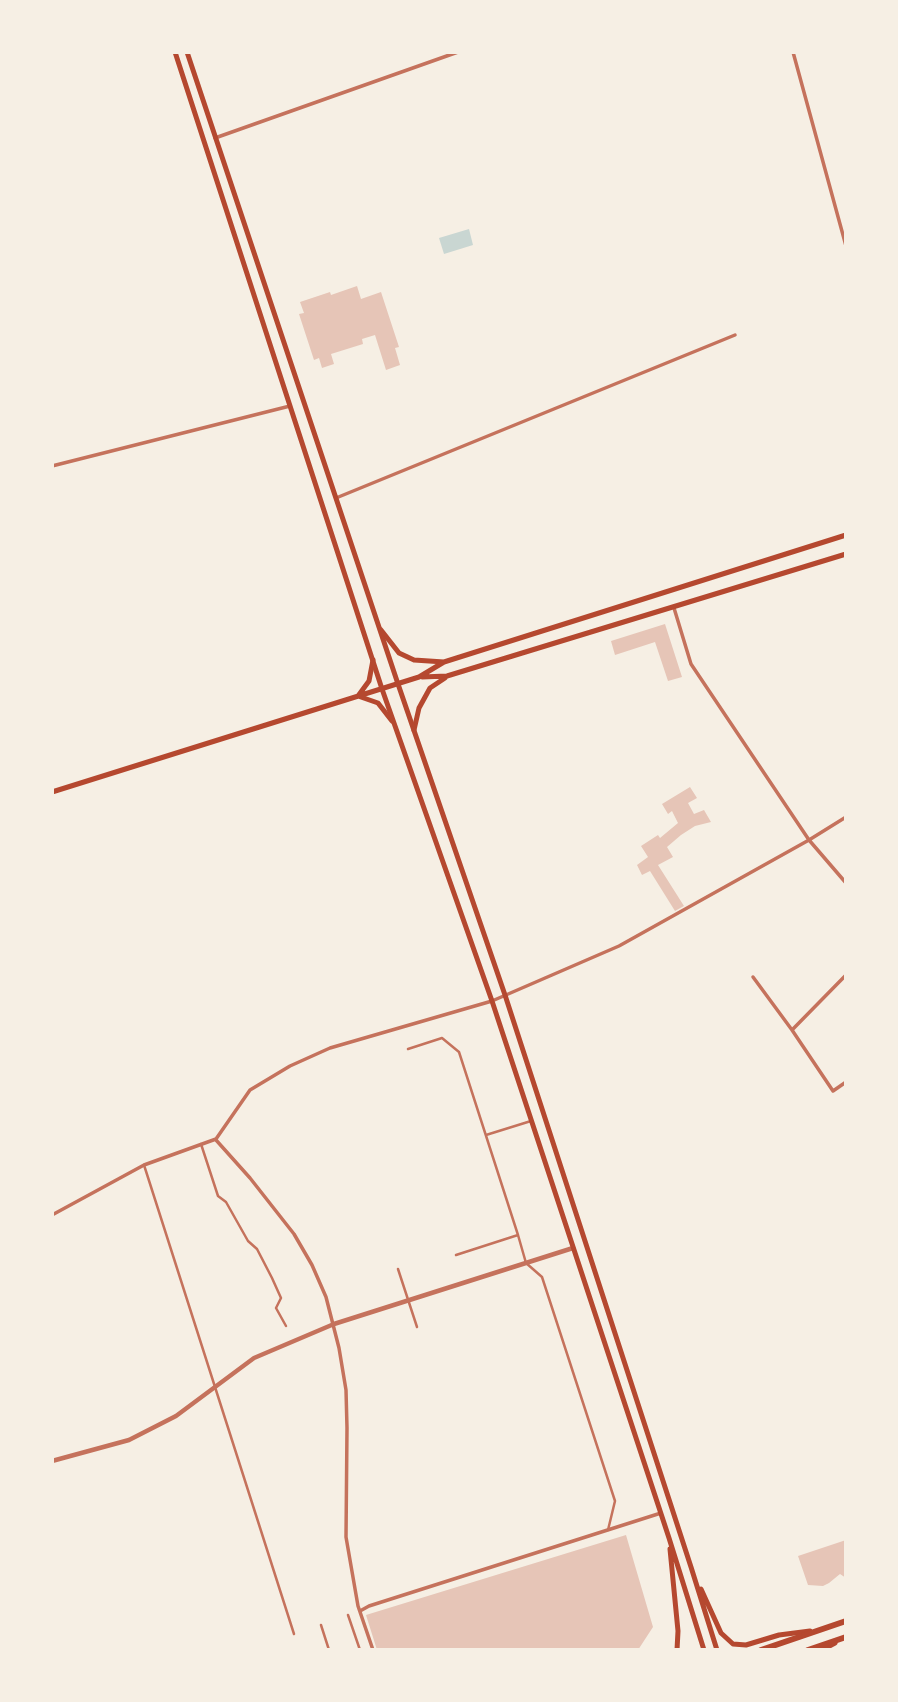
<!DOCTYPE html>
<html>
<head>
<meta charset="utf-8">
<style>
	body { margin:0 }
	#map { position:relative; width:898px; height:1702px; overflow:hidden; background:#f6efe4; font-family:"Roboto Serif",serif }
	canvas { display:block }
	.frame { position:absolute; inset:0; border:54px solid #f6efe4; pointer-events:none }
</style>
</head>
<body>
<div id="map">
<canvas width="898" height="1702"></canvas>
<div class="frame"></div>
</div>
<script>
const context = document.querySelector('canvas').getContext('2d');
context.lineJoin = 'round';
function paint(path, color) { context.fillStyle = color; context.fill(path, 'evenodd'); }
const toPath = rows => new Path2D(rows.map(r => 'M' + r).join(''));
function strokePath(path, color, width, dash) { context.strokeStyle = color; context.lineWidth = width; context.lineCap = dash ? 'butt' : 'round'; context.setLineDash(dash || []); context.stroke(path); }
const water = toPath([
	[469,229,473,245,444,254,439,238]
]);
const building = toPath([
	[357,286,361,299,381,292,399,347,395,348,400,365,386,370,375,335,362,339,363,344,331,354,334,364,322,368,319,358,314,360,299,314,304,313,300,302,330,292,331,295],
	[665,624,682,677,668,681,655,642,615,655,611,641],
	[690,787,697,798,688,803,694,814,704,810,711,822,695,826,681,835,667,847,673,857,658,865,684,906,675,911,650,871,642,875,637,865,648,857,641,846,658,835,660,838,678,823,672,811,668,814,662,804],
	[626,1535,653,1627,638,1650,377,1650,366,1615],
	[846,1540,846,1578,840,1574,829,1583,823,1586,808,1585,798,1556]
]);
const pedestrian = toPath([
	[408,1049,442,1038,459,1052,518,1235,456,1255],
	[486,1135,531,1121],
	[201,1144,218,1196,226,1202,248,1241,257,1249,272,1278,281,1298,276,1308,286,1326],
	[144,1165,294,1634],
	[518,1235,526,1263,542,1277,615,1501,608,1530],
	[398,1269,417,1327],
	[348,1615,360,1650],
	[321,1625,329,1650]
]);
const minor = toPath([
	[793,52,846,246],
	[215,138,458,52],
	[52,466,290,406],
	[336,498,735,335],
	[674,608,691,664,809,840,846,883],
	[846,975,792,1030,833,1091,846,1082],
	[753,977,792,1030],
	[216,1140,250,1178,294,1234,312,1265,326,1297,339,1348,346,1390,347,1428,346,1537,358,1606,373,1650],
	[52,1215,144,1165,216,1139,250,1090,290,1066,330,1048,492,1001,619,946,809,840,846,817],
	[360,1611,369,1606,661,1513]
]);
const tertiary = toPath([
	[52,1461,129,1440,176,1416,254,1358,334,1324,573,1248]
]);
const secondary = toPath([
	[381,630,399,653,414,660,444,662],
	[373,660,369,681,358,696,378,703,392,721],
	[422,677,447,676,846,554],
	[414,730,419,708,430,688,445,678],
	[52,792,419,677,444,662,846,535]
]);
const primary = toPath([
	[175,52,382,689,492,1001,669,1538,704,1650],
	[187,52,398,684,505,995,691,1567,717,1650],
	[670,1549,678,1631,677,1650],
	[701,1589,721,1633,733,1644,746,1645,779,1635,810,1631],
	[822,1650,835,1643]
]);
const trunk = toPath([
	[761,1650,846,1621],
	[808,1650,846,1637]
]);
paint(water, '#c9d6d2');
paint(building, '#e6c5b7');
strokePath(pedestrian, '#c5725c', 2.5);
strokePath(minor, '#c5725c', 3.5);
strokePath(tertiary, '#c5725c', 4.5);
strokePath(secondary, '#b5482f', 5);
strokePath(primary, '#b5482f', 5);
strokePath(trunk, '#b5482f', 6);
</script>
</body>
</html>
